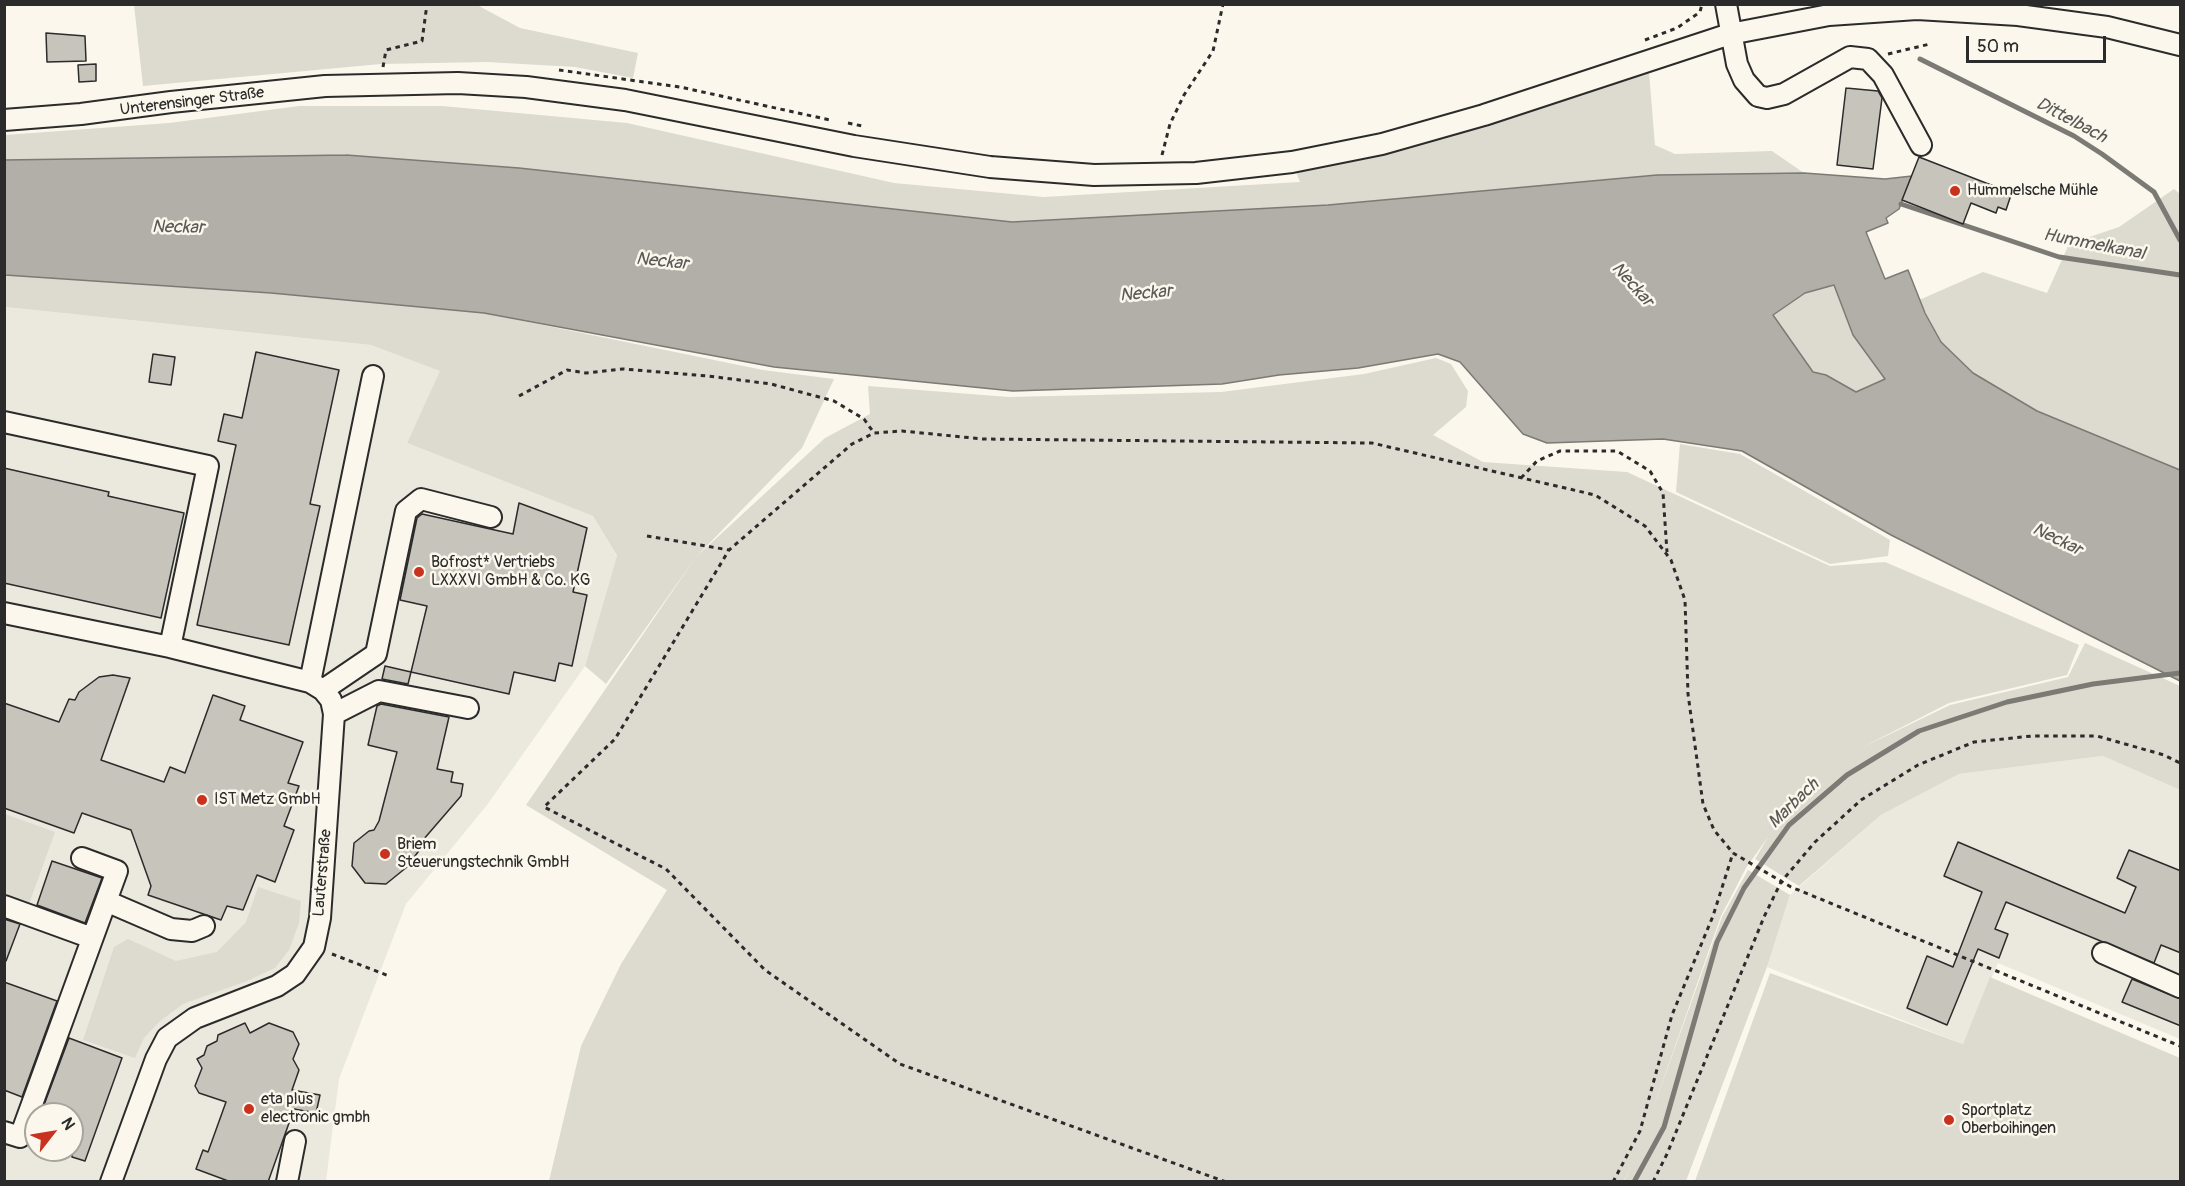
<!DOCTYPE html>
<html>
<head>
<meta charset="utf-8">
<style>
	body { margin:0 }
	#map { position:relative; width:2185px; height:1186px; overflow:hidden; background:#fbf7ec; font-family:Pangolin,sans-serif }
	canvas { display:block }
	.frame { position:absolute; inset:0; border:6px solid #2b2b2b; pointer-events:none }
	.north { position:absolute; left:24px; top:1102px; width:60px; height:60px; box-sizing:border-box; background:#fbf7ec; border:2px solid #a8a59f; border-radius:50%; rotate:59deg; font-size:16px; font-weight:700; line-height:24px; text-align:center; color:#2b2b2b }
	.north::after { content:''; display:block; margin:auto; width:21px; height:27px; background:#c8321e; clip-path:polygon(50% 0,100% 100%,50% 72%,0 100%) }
	.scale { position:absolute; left:1966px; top:36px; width:140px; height:27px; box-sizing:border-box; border:3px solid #2b2b2b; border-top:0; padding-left:8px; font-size:18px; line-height:21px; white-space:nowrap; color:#2b2b2b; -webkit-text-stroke:4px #fbf7ec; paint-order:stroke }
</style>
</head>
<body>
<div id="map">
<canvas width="2185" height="1186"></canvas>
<div class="frame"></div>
<div class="north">N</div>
<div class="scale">50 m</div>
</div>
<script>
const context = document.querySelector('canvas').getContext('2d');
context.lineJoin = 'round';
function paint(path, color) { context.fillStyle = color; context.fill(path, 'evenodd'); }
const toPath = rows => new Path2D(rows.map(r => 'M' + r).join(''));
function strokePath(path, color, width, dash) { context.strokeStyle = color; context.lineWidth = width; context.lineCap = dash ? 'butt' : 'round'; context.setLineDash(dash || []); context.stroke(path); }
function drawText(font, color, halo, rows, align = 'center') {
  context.font = font + ' Pangolin,sans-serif'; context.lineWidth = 5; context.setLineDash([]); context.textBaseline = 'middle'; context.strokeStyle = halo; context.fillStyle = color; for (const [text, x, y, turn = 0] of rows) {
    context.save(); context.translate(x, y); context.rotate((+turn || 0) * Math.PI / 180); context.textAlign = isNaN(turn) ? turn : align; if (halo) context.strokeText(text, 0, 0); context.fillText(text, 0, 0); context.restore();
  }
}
const built = toPath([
	[5,307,371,345,441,371,407,443,593,516,617,557,585,666,487,805,406,904,339,1079,326,1181,5,1182],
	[36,1114,72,1114,72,1150,36,1150],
	[2103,756,2180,790,2180,1039,1998,963,1963,1044,1767,967,1790,895,1881,815,1959,774]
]);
const green = toPath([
	[134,5,477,5,520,28,638,53,633,78,575,67,487,62,381,64,143,86],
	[1649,72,1655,145,1675,154,1772,151,1804,173,1656,175,1328,205,1012,222,519,168,346,155,5,160,5,135,169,123,299,106,442,106,627,123,894,183,1044,197,1300,182,1296,172,1414,146],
	[2174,189,2180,194,2180,470,2037,411,1973,373,1941,342,1919,300,1983,272,2047,293,2069,244,2119,227],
	[4,275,271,293,484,313,763,370,834,379,802,448,696,557,606,684,585,666,617,556,593,516,407,443,440,371,371,345,5,307],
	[1834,285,1853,335,1885,379,1856,392,1826,375,1813,372,1773,315,1805,293],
	[1436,358,1451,364,1468,391,1466,407,1433,435,1483,462,1627,472,1830,566,1885,562,2079,645,2067,675,1949,703,1861,748,1950,705,2068,677,2085,643,2180,686,2180,790,2103,756,1959,774,1881,815,1799,886,1755,859,1768,837,1746,868,1721,916,1649,1120,1722,917,1748,870,1790,895,1767,967,1686,1181,1624,1181,1633,1164,1623,1182,549,1181,581,1046,621,964,667,890,526,805,696,557,825,438,870,414,868,386,1009,397,1221,392,1364,374],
	[1680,444,1740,454,1890,540,1888,556,1830,564,1676,492],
	[5,814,55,832,29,904,5,896],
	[258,887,301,901,299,923,289,950,275,968,247,981,183,1004,160,1021,144,1038,135,1058,83,1040,114,947,128,939,176,961,217,952,246,922],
	[1770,973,1963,1044,1990,977,2180,1058,2180,1181,1695,1181]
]);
const water = toPath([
	[346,155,519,168,1012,222,1328,205,1657,175,1804,173,1885,179,1912,176,1899,209,1886,218,1888,223,1866,232,1885,279,1908,270,1925,313,1941,342,1973,373,2037,411,2180,470,2180,681,1891,535,1742,451,1663,439,1547,443,1523,434,1460,362,1438,354,1358,368,1279,375,1222,384,1013,391,774,367,484,313,271,293,5,275,4,160,346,155],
	[1834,285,1853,335,1885,379,1856,392,1826,375,1813,372,1773,315,1805,293,1834,285]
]);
const stream = toPath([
	[1920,59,2074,136,2102,154,2154,192,2180,240],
	[1901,204,2059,257,2180,275],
	[1634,1182,1664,1127,1717,942,1744,888,1789,825,1847,775,1919,731,2007,702,2093,684,2180,673]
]);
const building = toPath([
	[46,33,85,36,86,61,47,62,46,33],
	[96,64,96,81,79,82,78,65,96,64],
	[1846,88,1878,91,1882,98,1873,169,1837,165,1846,88],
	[1919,157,2004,190,2011,195,2006,210,1998,207,1996,213,1971,203,1963,224,1902,200,1919,157],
	[256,352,339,370,310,504,320,506,289,645,197,625,236,445,218,441,224,414,242,418,256,352],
	[153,354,175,357,171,385,149,382,153,354],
	[4,468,109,492,108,496,184,513,161,618,4,583,4,468],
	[519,503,587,528,573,592,587,595,572,666,559,663,555,681,514,672,509,694,411,672,427,606,400,600,417,518,422,514,513,534,519,503],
	[385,666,411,672,408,684,382,679,385,666],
	[113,675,130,678,101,760,164,782,170,767,185,773,213,695,245,706,240,720,303,742,288,783,299,786,284,826,294,830,275,882,257,875,243,910,227,906,221,920,148,895,151,886,131,830,82,813,74,833,4,808,4,703,59,722,69,699,75,700,79,692,99,677,113,675],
	[381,704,449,717,437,769,453,772,451,782,463,784,461,796,423,840,426,841,407,867,386,884,365,883,352,866,354,843,369,831,374,830,379,821,397,752,368,745,377,706,381,704],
	[1958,842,2125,913,2136,887,2117,878,2129,850,2181,871,2181,953,2161,945,2154,963,2006,902,1995,929,2008,934,1999,958,1978,949,1947,1025,1907,1008,1927,956,1953,967,1982,892,1944,876,1958,842],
	[52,861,102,878,85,923,37,905,52,861],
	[4,919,20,924,6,961,4,961,4,919],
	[2132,979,2181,999,2181,1026,2122,1002,2132,979],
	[4,982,57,1001,22,1097,4,1090,4,982],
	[245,1023,250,1033,269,1023,293,1032,299,1044,293,1059,299,1070,292,1090,320,1095,316,1113,294,1109,268,1182,231,1182,196,1169,203,1150,208,1152,226,1102,199,1093,195,1086,202,1068,197,1059,204,1055,207,1046,217,1041,218,1035,245,1023],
	[69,1038,122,1058,85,1161,72,1157,72,1114,50,1114,52,1108,44,1105,69,1038]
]);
const path = toPath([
	[1645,40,1677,28,1700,12,1702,4],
	[1888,54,1930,44],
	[383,67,386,50,422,41,427,4],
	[559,70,680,87,830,120],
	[848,123,862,126],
	[1162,155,1170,124,1184,95,1213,51,1223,4],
	[519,396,567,370,586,373,623,369,708,376,771,384,834,401,864,419,874,433],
	[1521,478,1537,461,1560,451,1617,451,1650,471,1663,493,1667,552],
	[647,536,729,550],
	[332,954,389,976],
	[1226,1182,900,1064,765,970,666,869,544,807,615,739,729,550,852,444,874,433,902,431,983,439,1372,443,1595,495,1645,526,1671,560,1685,600,1688,694,1703,804,1714,830,1733,853,1791,887,2180,1046],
	[1613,1182,1640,1131,1672,1015,1713,916,1733,853],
	[1653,1182,1667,1154,1764,917,1781,882,1815,842,1861,800,1918,765,1974,742,2032,736,2097,736,2164,755,2180,763]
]);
const minor = toPath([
	[1726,4,1737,64,1744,80,1758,96,1767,98,1784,94,1850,57,1868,59,1883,75,1921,145],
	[4,120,81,114,171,102,325,86,458,83,526,87,625,100,854,146,990,167,1094,175,1196,173,1292,162,1382,144,1484,115,1730,34,1829,15,1917,9,2018,15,2107,27,2180,45],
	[4,422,208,466,170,647],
	[4,613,170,647,310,682,323,690,331,700,334,714,320,918,314,947,295,974,277,986,195,1018,167,1038,156,1059,111,1182],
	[310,682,373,376],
	[323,690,376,654,406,511,421,499,491,517],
	[334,714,379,691,468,708],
	[106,901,171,929,192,931,204,926],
	[4,906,92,938],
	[2103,953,2180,987],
	[4,1132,20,1137,117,871,82,858],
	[287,1182,295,1141]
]);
const markers = [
	[1955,191,6,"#c8321e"],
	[419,572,6,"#c8321e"],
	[202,800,6,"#c8321e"],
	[385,854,6,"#c8321e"],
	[249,1109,6,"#c8321e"],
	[1949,1120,6,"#c8321e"]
];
const streetNames = [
	["Unterensinger Straße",192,102,-7],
	["Lauterstraße",323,873,-85]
];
const poiNames = [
	["Hummelsche Mühle",1967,191],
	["Bofrost* Vertriebs",431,563],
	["LXXXVI GmbH & Co. KG",431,581],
	["IST Metz GmbH",214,800],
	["Briem",397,845],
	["Steuerungstechnik GmbH",397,863],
	["eta plus",261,1100],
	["electronic gmbh",261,1118],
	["Sportplatz",1961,1111],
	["Oberboihingen",1961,1129]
];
const waterNames = [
	["Dittelbach",2071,121,28],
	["Neckar",178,228,1],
	["Hummelkanal",2094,245,11],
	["Neckar",662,262,6],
	["Neckar",1632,285,48],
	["Neckar",1146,294,-5],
	["Neckar",2057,540,26],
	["Marbach",1794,804,-44]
];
paint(built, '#ebe8de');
paint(green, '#dddad0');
paint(water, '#b1afa7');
strokePath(water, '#7b7a75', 1.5);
strokePath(stream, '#7b7a75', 5);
paint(building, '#c7c4bc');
strokePath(building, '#2b2b2b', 1.5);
strokePath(minor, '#2b2b2b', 24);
strokePath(path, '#2b2b2b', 3, [4.5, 4.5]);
strokePath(minor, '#fbf7ec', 20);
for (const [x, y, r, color] of markers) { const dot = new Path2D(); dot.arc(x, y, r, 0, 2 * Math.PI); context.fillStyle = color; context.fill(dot); strokePath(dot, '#fbf7ec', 2); }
drawText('16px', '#2b2b2b', '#fbf7ec', streetNames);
drawText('16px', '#2b2b2b', '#fbf7ec', poiNames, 'left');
drawText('italic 18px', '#5a5956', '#fbf7ec', waterNames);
</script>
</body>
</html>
